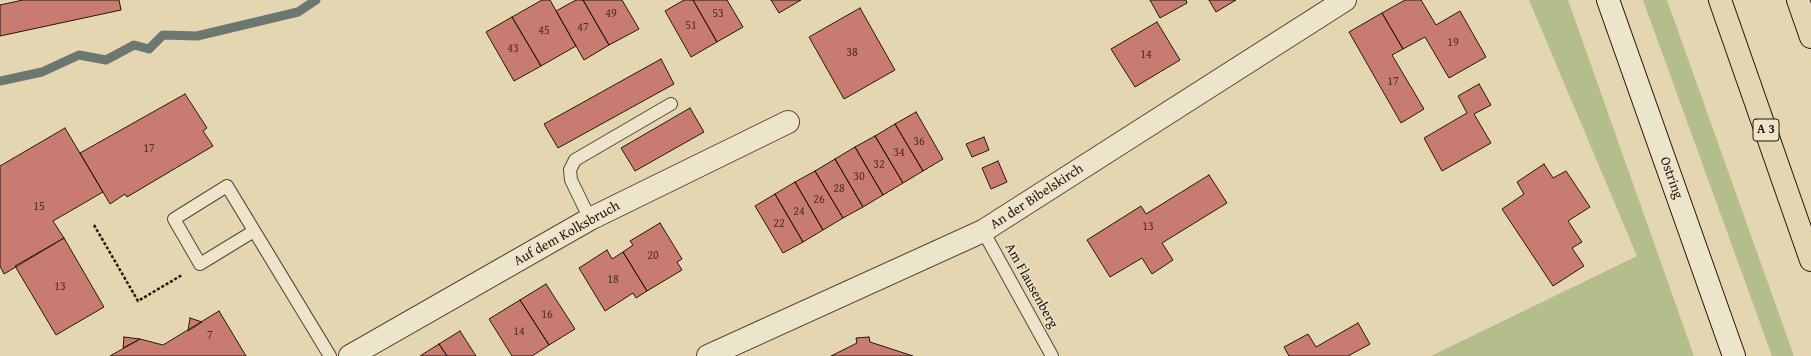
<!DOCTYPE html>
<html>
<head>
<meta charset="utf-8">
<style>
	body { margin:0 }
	canvas { display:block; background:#e4d6b1 }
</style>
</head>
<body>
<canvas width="1811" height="356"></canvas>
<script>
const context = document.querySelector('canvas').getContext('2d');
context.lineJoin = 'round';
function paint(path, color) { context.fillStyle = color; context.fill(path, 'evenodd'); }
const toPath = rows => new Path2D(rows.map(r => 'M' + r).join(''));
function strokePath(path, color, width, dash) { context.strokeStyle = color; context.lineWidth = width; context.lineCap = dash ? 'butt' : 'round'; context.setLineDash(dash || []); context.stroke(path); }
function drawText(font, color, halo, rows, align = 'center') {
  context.font = font + ' "Gentium Book Plus",serif'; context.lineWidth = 3; context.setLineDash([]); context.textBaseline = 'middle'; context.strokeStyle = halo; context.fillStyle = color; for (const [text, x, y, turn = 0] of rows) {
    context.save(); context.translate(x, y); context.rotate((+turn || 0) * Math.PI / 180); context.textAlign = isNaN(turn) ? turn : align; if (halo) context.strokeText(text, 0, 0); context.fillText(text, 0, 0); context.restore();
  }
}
const green = toPath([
	[1529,0,1568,0,1694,356,1431,356,1637,256],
	[1643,0,1667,0,1794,356,1772,356]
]);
const stream = toPath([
	[0,81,42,72,79,55,106,60,134,45,149,49,163,35,197,36,298,12,316,0]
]);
const building = toPath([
	[23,0,119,0,121,10,0,36,0,5,23,0],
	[542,0,550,0,576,46,541,66,512,17,542,0],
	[576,0,583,0,609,45,584,60,556,11,576,0],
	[583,0,622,0,639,29,609,45,583,0],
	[684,0,693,0,717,42,691,57,665,11,684,0],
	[693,0,727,0,743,27,717,42,693,0],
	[771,0,801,0,779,13,771,0],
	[1150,0,1186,0,1187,3,1160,18,1150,0],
	[1209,0,1236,0,1216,12,1209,0],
	[1405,0,1421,0,1436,25,1460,11,1486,57,1449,78,1425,37,1403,49,1382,13,1405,0],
	[860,8,895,70,844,99,809,37,860,8],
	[1382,13,1403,49,1392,55,1424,109,1401,123,1349,32,1382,13],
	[512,17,541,66,514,81,486,32,512,17],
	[1157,22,1180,60,1135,87,1111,49,1157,22],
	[661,59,674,84,558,148,544,124,661,59],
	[1479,84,1491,105,1474,114,1491,143,1442,171,1424,138,1467,113,1458,96,1479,84],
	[185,94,207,128,203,131,213,146,127,197,125,194,110,204,80,153,185,94],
	[690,108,704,132,635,171,621,148,690,108],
	[916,112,943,159,923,171,895,124,916,112],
	[895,124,923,171,903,183,875,136,895,124],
	[65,128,103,192,53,221,64,238,4,274,0,266,0,166,65,128],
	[875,136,903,183,883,195,855,147,875,136],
	[984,137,989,150,972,157,966,144,984,137],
	[855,147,883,195,863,207,835,159,855,147],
	[835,159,863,207,843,218,815,171,835,159],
	[998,161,1007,182,991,189,982,168,998,161],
	[1544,164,1553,178,1566,171,1590,207,1568,221,1582,242,1572,248,1584,266,1553,286,1502,209,1524,194,1517,182,1544,164],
	[815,171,843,218,823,230,795,182,815,171],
	[1209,175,1227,203,1162,243,1173,260,1152,274,1142,258,1110,277,1087,240,1141,206,1146,214,1209,175],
	[795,182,823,230,803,242,775,194,795,182],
	[775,194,803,242,783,253,755,206,775,194],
	[660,223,682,259,677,262,682,270,647,291,623,252,633,245,630,241,660,223],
	[64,238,104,307,56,335,15,266,64,238],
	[607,250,612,259,623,252,647,291,636,298,633,293,605,311,579,268,607,250],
	[546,284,575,329,549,345,520,300,546,284],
	[520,300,549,345,532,356,512,356,489,319,520,300],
	[219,311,246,356,110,356,140,339,163,345,219,311],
	[190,318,202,322,188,331,190,318],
	[1358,323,1370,344,1348,356,1289,356,1284,347,1308,334,1316,347,1358,323],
	[460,331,476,356,447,356,439,344,460,331],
	[124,337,140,339,123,348,124,337],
	[869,337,870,342,913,356,831,356,857,343,856,338,869,337],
	[439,344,447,356,420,356,439,344]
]);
const path = toPath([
	[94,225,138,301,182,275]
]);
const service = toPath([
	[590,219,571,180,570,170,575,160,671,104],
	[254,231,200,264,174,219,227,186,330,356],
	[983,231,1052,356]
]);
const minor = toPath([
	[350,356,590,219,788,122],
	[708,356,983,231,1345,0]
]);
const secondary = toPath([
	[1608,0,1734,356]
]);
const motorway = toPath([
	[1720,0,1811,260],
	[1798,0,1811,37]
]);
const numberNames = [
	["49",611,14],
	["53",718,14],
	["51",691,26],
	["47",583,28],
	["45",544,31],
	["19",1453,43],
	["43",513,49],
	["38",852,53],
	["14",1146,55],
	["17",1393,82],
	["36",919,142],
	["17",149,149],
	["34",899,153],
	["32",879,165],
	["30",859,177],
	["28",839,189],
	["26",819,200],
	["15",39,207],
	["24",799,212],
	["22",779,224],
	["13",1148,227],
	["20",653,256],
	["18",613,280],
	["13",60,287],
	["16",547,315],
	["14",519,332],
	["7",210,336]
];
const shields = [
	[1766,130,26]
];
const shieldNames = [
	["A 3",1766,130]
];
const streetNames = [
	["Ostring",1671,178,70],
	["An der Bibelskirch",1037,197,-33],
	["Auf dem Kolksbruch",567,234,-29],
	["Am Flausenberg",1031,286,61]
];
paint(green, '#b3be8c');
strokePath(stream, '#6c7771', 9);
paint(building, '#c77b71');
strokePath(building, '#29170c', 1);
strokePath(service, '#584735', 14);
strokePath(minor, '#584735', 24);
strokePath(secondary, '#29170c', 24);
strokePath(motorway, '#29170c', 24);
strokePath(path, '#29170c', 2.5, [3, 2]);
strokePath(service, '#ede4cc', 12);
strokePath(minor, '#ede4cc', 22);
strokePath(secondary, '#ede4cc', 22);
strokePath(motorway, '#e4d6b1', 22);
drawText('12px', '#503025', null, numberNames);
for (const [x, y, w] of shields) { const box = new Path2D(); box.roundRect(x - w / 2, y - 11, w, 22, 3); context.fillStyle = '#ede4cc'; context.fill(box); strokePath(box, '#29170c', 1); }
drawText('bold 13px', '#29170c', null, shieldNames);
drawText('14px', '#29170c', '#ede4cc', streetNames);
</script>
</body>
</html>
